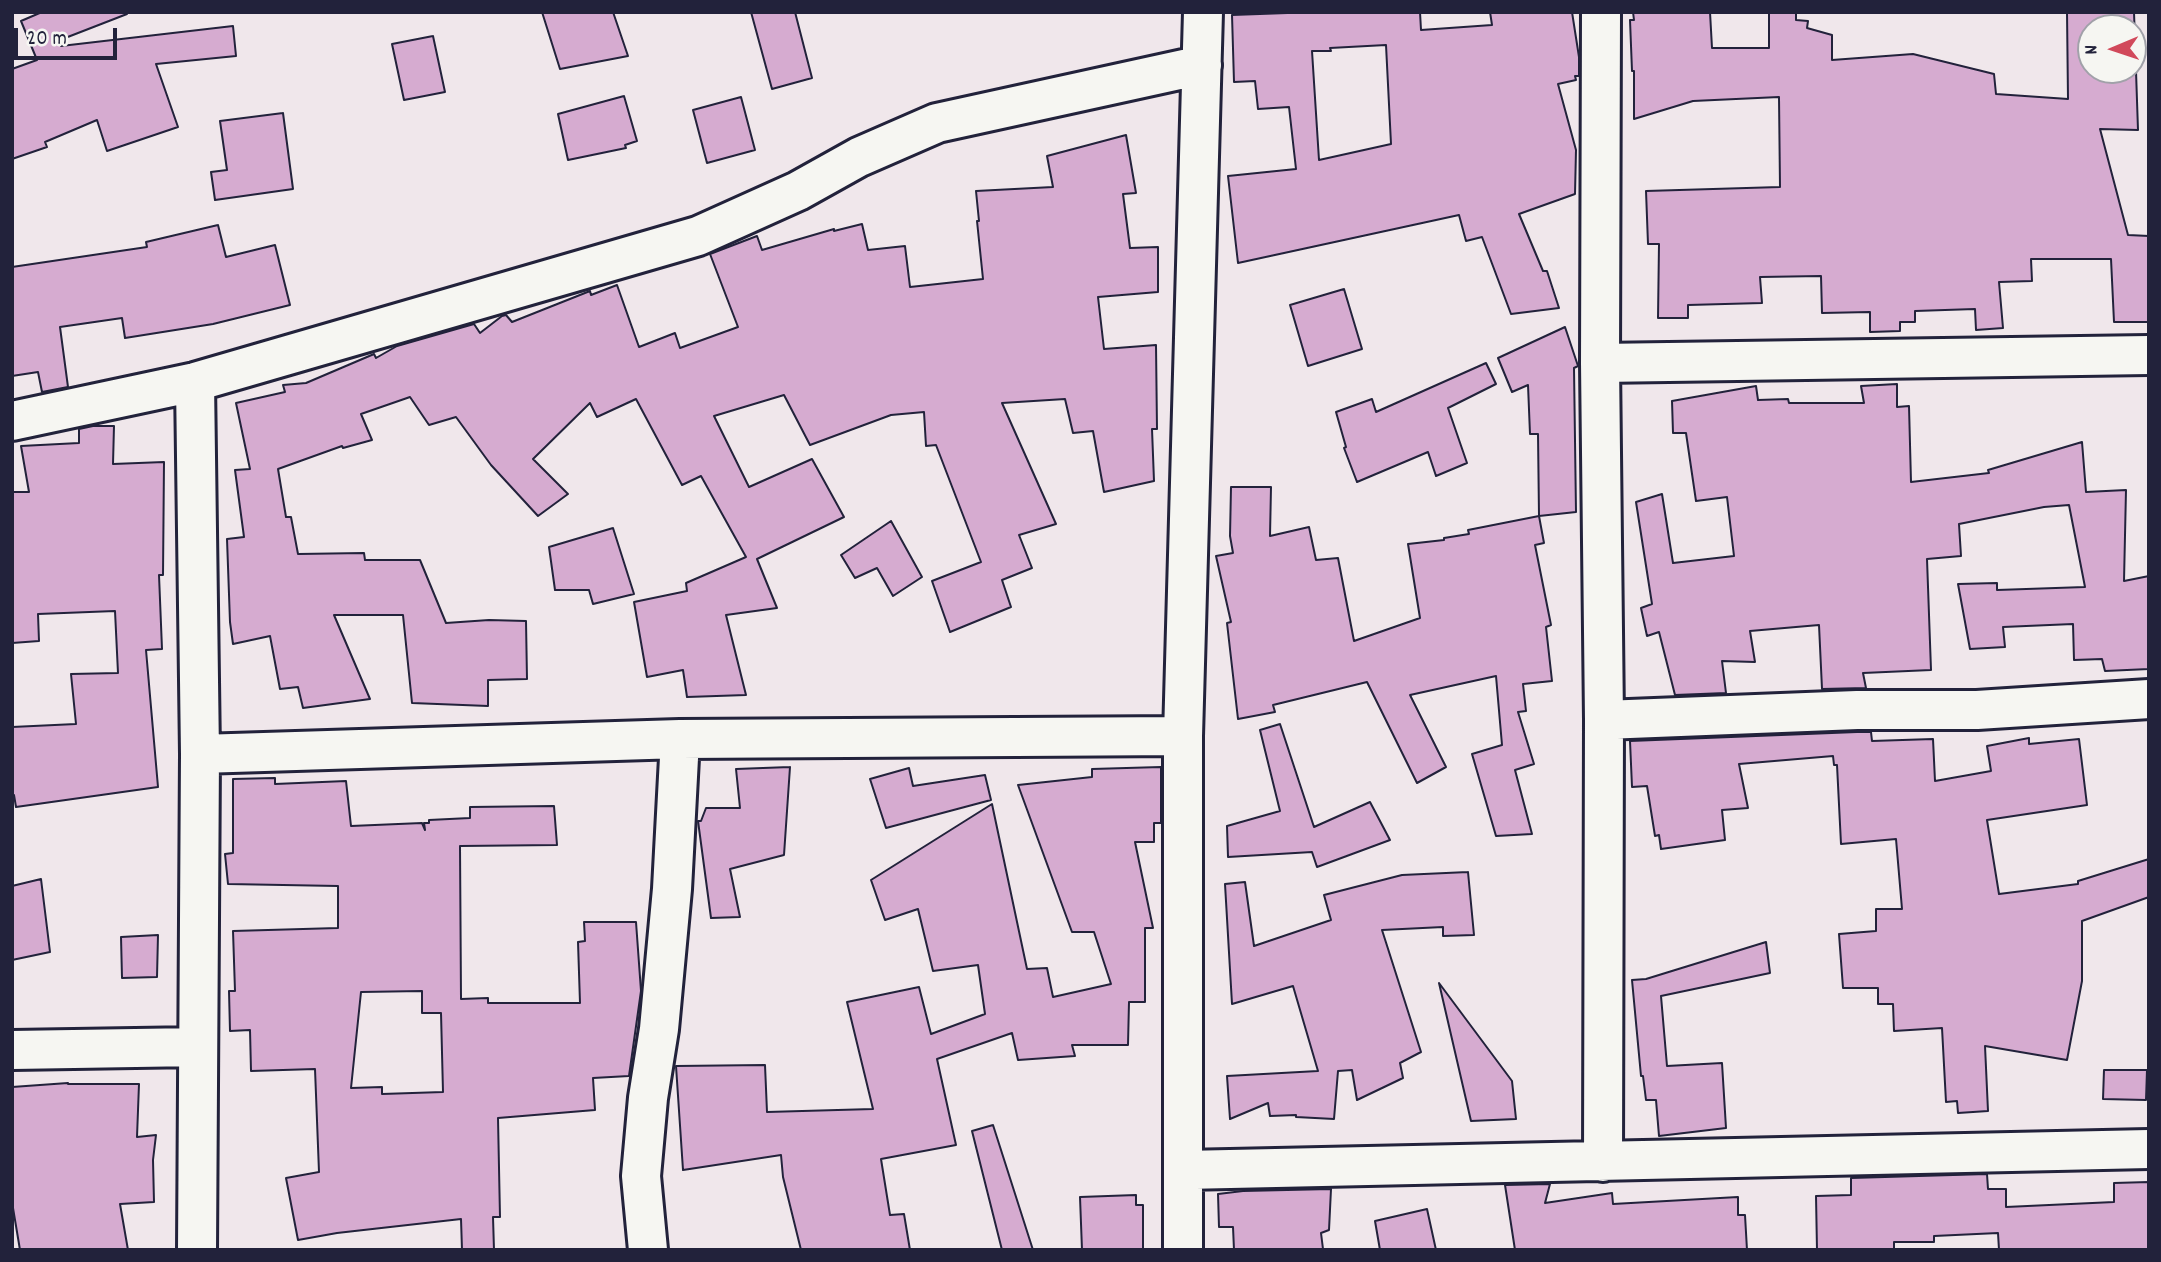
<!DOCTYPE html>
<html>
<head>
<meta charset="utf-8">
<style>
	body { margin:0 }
	#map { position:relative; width:2161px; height:1262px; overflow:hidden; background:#f0e7eb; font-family:Dekko,sans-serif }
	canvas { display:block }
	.frame { position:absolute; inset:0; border:14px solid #22223b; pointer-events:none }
	.north { position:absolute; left:2077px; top:14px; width:70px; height:70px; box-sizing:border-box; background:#f6f6f2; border:2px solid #a1a1a9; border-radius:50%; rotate:268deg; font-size:19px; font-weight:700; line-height:28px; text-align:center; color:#22223b }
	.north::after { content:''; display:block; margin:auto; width:24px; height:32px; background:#d1495b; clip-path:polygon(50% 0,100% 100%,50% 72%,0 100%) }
	.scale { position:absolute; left:14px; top:28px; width:103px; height:32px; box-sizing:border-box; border:4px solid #22223b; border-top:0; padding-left:9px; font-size:21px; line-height:24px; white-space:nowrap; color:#22223b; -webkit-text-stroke:5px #f6f6f2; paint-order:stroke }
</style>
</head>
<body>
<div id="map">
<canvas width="2161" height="1262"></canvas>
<div class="frame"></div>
<div class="north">N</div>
<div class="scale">20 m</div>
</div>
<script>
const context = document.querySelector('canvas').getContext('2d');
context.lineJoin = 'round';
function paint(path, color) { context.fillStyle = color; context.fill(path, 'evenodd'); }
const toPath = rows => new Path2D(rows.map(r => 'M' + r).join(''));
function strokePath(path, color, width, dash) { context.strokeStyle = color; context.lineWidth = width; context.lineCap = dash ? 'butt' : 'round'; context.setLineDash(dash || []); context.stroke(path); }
const building = toPath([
	[42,12,127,12,127,14,60,40,61,46,233,26,236,56,156,64,178,127,107,151,97,120,45,142,47,147,12,159,12,69,37,60,21,21,42,12],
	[542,12,613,12,628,56,560,69,542,12],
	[751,12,795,12,812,78,772,89,751,12],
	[1315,12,1420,12,1421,30,1492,25,1490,12,1572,12,1579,57,1579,76,1575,76,1576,80,1558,84,1576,150,1575,194,1519,214,1543,271,1547,271,1559,308,1511,314,1482,237,1466,241,1459,215,1238,263,1228,176,1296,169,1289,107,1258,109,1255,81,1234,82,1232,15,1315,12],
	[1386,45,1391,144,1319,160,1312,51,1331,51,1330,48,1386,45],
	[1633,12,1710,12,1712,48,1769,48,1769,12,1796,12,1796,20,1808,21,1807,28,1832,35,1832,60,1913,54,1994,74,1996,94,2068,99,2067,12,2134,12,2138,130,2100,129,2128,235,2149,236,2149,322,2114,322,2111,259,2031,259,2032,281,1999,282,2003,328,1976,330,1975,309,1915,311,1915,322,1900,322,1900,331,1870,332,1870,312,1822,313,1821,276,1760,277,1762,303,1688,305,1688,318,1658,318,1659,244,1648,244,1646,191,1780,187,1779,97,1693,101,1634,119,1634,71,1632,71,1630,20,1634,20,1633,12],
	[2091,28,2133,28,2133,70,2091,70,2091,28],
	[433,36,445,92,404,100,392,44,433,36],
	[624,96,637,141,625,145,626,148,568,160,558,114,624,96],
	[741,97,755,150,707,163,693,110,741,97],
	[283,113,293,189,215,200,211,172,227,170,220,121,283,113],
	[1126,135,1136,193,1123,194,1130,248,1158,247,1158,292,1098,297,1104,349,1156,345,1157,429,1152,429,1154,481,1104,492,1093,431,1073,433,1065,399,1002,403,1056,524,1019,535,1032,568,1002,580,1011,607,950,632,932,581,981,562,936,445,926,446,924,412,891,415,810,445,784,395,714,416,749,487,812,459,844,517,757,559,777,608,726,615,746,695,687,697,683,670,647,677,634,602,687,591,686,583,746,557,701,476,682,485,636,399,597,417,590,403,533,459,568,494,538,516,491,465,456,417,429,425,410,397,361,414,372,440,343,448,342,446,278,469,286,517,291,517,298,554,364,553,365,560,420,560,446,623,489,620,526,621,527,679,488,680,488,706,412,703,403,615,334,615,370,699,303,708,298,687,280,689,270,636,233,644,230,622,227,539,244,537,235,470,250,469,236,403,285,392,283,385,306,383,374,354,376,358,397,346,474,324,480,333,502,316,506,315,512,322,590,291,591,295,617,285,639,347,675,333,680,348,738,327,710,254,757,236,762,250,834,229,834,231,862,224,868,250,905,246,910,287,983,279,977,221,979,221,976,191,1053,187,1047,156,1126,135],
	[218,225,226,257,275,245,290,305,213,324,125,338,122,318,60,327,68,387,42,392,38,372,12,376,12,267,147,247,146,242,218,225],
	[1344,289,1362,349,1308,366,1290,305,1344,289],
	[1565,327,1578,366,1574,368,1576,512,1539,516,1538,434,1530,434,1528,385,1512,392,1498,358,1565,327],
	[1486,363,1496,384,1448,408,1467,463,1436,476,1428,452,1357,482,1344,448,1346,447,1336,412,1372,399,1376,412,1486,363],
	[1897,384,1897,407,1909,406,1911,482,1989,473,1988,470,2082,442,2086,492,2126,490,2124,581,2149,576,2149,669,2105,671,2102,659,2074,660,2073,624,2003,627,2005,647,1970,649,1958,584,1997,583,1997,590,2085,587,2069,505,2044,507,1959,524,1961,556,1927,559,1931,670,1863,673,1866,688,1822,689,1819,625,1750,631,1755,662,1722,661,1726,693,1675,695,1659,632,1647,636,1641,608,1652,604,1636,502,1662,494,1673,563,1734,556,1727,497,1696,501,1686,433,1673,433,1672,401,1756,386,1758,400,1788,399,1789,403,1864,403,1861,386,1897,384],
	[93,426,114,426,113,464,164,462,163,575,159,575,162,649,146,650,158,787,16,807,14,795,12,795,12,727,76,724,71,674,118,673,115,611,38,614,39,641,12,643,12,492,29,492,21,446,79,443,79,429,93,426],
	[1231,487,1271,487,1270,536,1309,527,1316,560,1338,558,1354,641,1420,618,1408,544,1444,540,1444,538,1469,534,1468,530,1539,516,1544,543,1535,545,1551,625,1546,627,1552,681,1523,684,1526,711,1518,712,1534,764,1515,770,1532,834,1496,836,1472,754,1502,745,1496,676,1410,695,1446,767,1417,783,1367,682,1273,705,1275,712,1238,719,1227,623,1231,622,1216,556,1233,553,1230,536,1231,487],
	[891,521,922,577,893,596,877,568,855,578,841,555,891,521],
	[613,528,634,594,593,604,589,590,555,590,549,547,613,528],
	[1280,724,1314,827,1370,802,1390,840,1317,867,1312,852,1228,857,1227,826,1280,811,1260,730,1280,724],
	[1857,732,1871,732,1872,741,1933,739,1935,781,1991,771,1987,746,2029,738,2029,744,2079,739,2087,805,1987,820,1999,894,2078,884,2078,881,2149,859,2149,897,2082,921,2082,981,2067,1060,1985,1046,1988,1111,1958,1113,1957,1101,1946,1102,1942,1028,1894,1031,1893,1004,1878,1004,1878,988,1843,988,1839,934,1876,931,1876,909,1902,909,1896,839,1841,844,1837,765,1834,765,1833,756,1739,764,1748,808,1722,810,1725,840,1661,849,1659,835,1655,836,1647,786,1632,787,1630,741,1857,732],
	[790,767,784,855,730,869,740,917,711,918,698,821,701,821,706,808,740,808,736,769,790,767],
	[1161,767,1161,823,1154,823,1154,842,1135,842,1153,928,1145,928,1145,1002,1129,1002,1128,1045,1072,1045,1075,1056,1018,1060,1012,1033,937,1059,956,1145,881,1159,890,1215,904,1214,910,1250,801,1250,783,1177,781,1155,683,1170,676,1066,765,1065,767,1112,873,1109,847,1002,919,987,931,1034,985,1014,978,965,933,971,918,909,885,920,871,880,992,804,1027,969,1047,968,1053,997,1111,984,1094,932,1072,932,1018,785,1092,777,1092,769,1161,767],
	[909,768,913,786,985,775,991,800,886,828,870,779,909,768],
	[275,778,275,784,346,781,351,826,422,823,425,830,424,823,429,823,429,820,470,818,470,807,554,806,557,845,460,846,461,999,488,998,488,1003,580,1003,578,942,585,941,584,922,636,922,641,991,629,1076,593,1078,595,1110,498,1118,500,1217,493,1217,494,1250,462,1250,461,1219,337,1233,298,1240,286,1178,319,1172,315,1069,251,1071,250,1030,230,1031,229,991,235,991,233,931,338,928,338,886,228,884,225,854,233,853,233,779,275,778],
	[422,991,422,1013,441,1013,443,1092,382,1094,382,1087,351,1088,361,992,422,991],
	[1468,872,1474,935,1443,936,1443,927,1382,930,1421,1052,1400,1063,1403,1078,1357,1100,1352,1070,1338,1071,1334,1119,1296,1117,1296,1115,1270,1116,1268,1103,1230,1119,1227,1076,1318,1071,1293,986,1232,1004,1225,884,1245,882,1254,946,1331,920,1324,895,1402,875,1468,872],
	[41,879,50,952,12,960,12,886,41,879],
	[158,935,157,977,122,978,121,937,158,935],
	[1766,942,1770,973,1661,996,1667,1066,1722,1063,1726,1128,1659,1136,1656,1100,1646,1100,1643,1076,1641,1076,1632,980,1646,979,1766,942],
	[1439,983,1512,1081,1516,1119,1471,1121,1439,983],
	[2104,1070,2147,1070,2146,1100,2103,1099,2104,1070],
	[68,1083,68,1084,139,1084,137,1137,156,1135,153,1160,154,1202,120,1204,128,1250,20,1250,12,1202,12,1087,68,1083],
	[993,1125,1033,1250,1002,1250,972,1131,993,1125],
	[1987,1174,1988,1189,2006,1189,2006,1207,2114,1202,2114,1183,2149,1182,2149,1250,1999,1250,1998,1233,1934,1236,1934,1242,1894,1242,1894,1250,1817,1250,1816,1196,1851,1195,1851,1178,1987,1174],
	[1550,1184,1545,1203,1612,1193,1613,1204,1738,1197,1738,1215,1745,1215,1747,1250,1515,1250,1505,1185,1550,1184],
	[1331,1189,1329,1230,1321,1233,1323,1249,1234,1250,1233,1227,1219,1227,1218,1194,1243,1191,1331,1189],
	[1136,1195,1136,1205,1143,1205,1143,1250,1082,1250,1080,1197,1136,1195],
	[1427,1209,1436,1250,1380,1250,1375,1221,1427,1209]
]);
const minor = toPath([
	[1601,12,1600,363,1604,720,1603,1162],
	[1600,363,2149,355],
	[195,382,200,754,197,1250],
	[12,421,195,382,698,236,798,191,859,157,937,123,1202,65],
	[1604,720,1857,710,1977,710,2149,699],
	[200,754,680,739,1183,736],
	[12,1050,197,1047],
	[1184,1170,2149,1149],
	[648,1250,641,1176,648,1098,659,1029,672,889,680,739],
	[1183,1250,1183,736,1203,12]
]);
paint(building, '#d6abd0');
strokePath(building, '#22223b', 2);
strokePath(minor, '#22223b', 44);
strokePath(minor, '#f6f6f2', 38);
</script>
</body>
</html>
